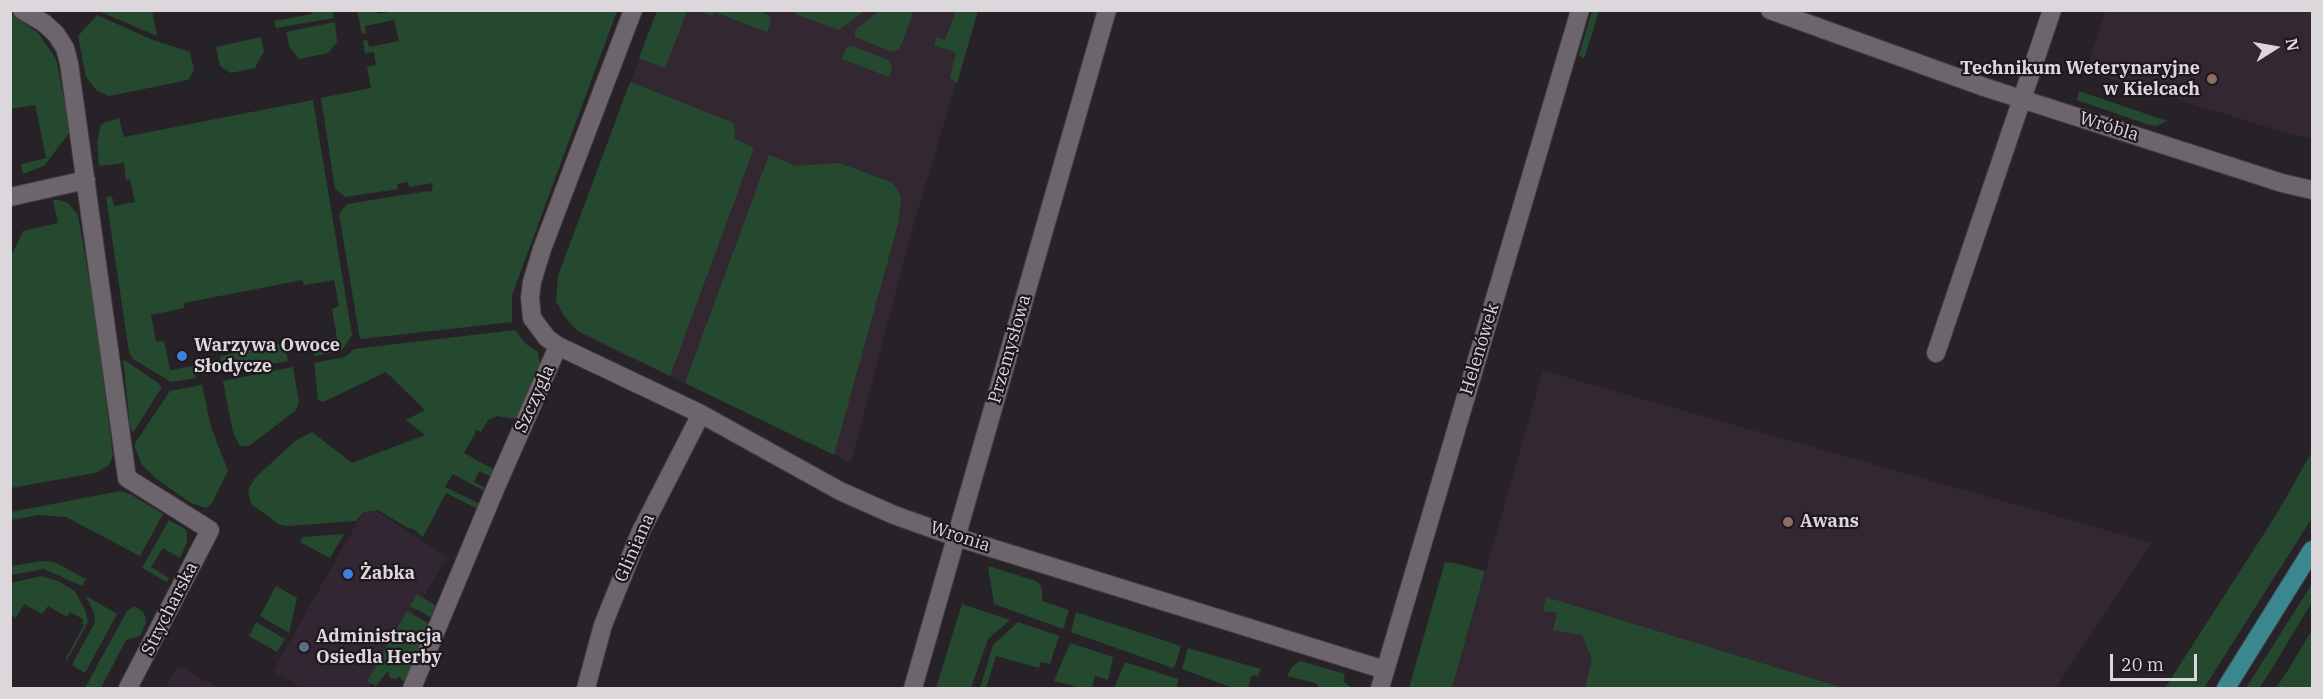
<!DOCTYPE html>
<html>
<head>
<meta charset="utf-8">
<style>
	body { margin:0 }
	#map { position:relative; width:2323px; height:699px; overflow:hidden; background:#272227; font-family:"IBM Plex Serif",serif }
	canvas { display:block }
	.frame { position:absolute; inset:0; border:12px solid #dbd7db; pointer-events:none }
	.north { position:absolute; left:2245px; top:18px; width:60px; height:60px; -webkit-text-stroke:4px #1e181e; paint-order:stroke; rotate:79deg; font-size:16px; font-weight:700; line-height:24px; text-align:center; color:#dbd7db }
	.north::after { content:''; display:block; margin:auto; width:21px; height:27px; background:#dbd7db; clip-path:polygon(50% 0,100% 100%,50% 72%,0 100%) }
	.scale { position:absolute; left:2110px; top:654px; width:87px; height:27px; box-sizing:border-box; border:3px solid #dbd7db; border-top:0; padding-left:8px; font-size:18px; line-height:21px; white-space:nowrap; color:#dbd7db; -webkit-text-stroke:4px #1e181e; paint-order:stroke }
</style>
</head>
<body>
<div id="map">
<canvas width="2323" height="699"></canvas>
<div class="frame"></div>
<div class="north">N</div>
<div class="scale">20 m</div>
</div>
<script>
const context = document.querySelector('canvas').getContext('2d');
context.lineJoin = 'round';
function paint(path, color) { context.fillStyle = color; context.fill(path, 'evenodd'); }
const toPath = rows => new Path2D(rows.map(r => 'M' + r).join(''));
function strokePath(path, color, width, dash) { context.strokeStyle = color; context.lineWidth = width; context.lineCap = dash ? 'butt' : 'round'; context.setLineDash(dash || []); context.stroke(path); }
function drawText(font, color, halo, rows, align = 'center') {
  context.font = font + ' "IBM Plex Serif",serif'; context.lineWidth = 4.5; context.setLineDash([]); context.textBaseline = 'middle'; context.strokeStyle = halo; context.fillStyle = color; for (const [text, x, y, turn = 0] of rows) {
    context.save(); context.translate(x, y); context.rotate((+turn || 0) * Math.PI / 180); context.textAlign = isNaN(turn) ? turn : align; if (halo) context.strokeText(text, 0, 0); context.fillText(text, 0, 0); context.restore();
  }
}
const commercial = toPath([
	[367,505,447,557,369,688,302,688,273,671],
	[178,665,219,688,165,688]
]);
const built = toPath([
	[657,11,978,11,912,230,851,463,586,336,573,327,556,301,558,276],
	[2106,11,2312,11,2312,139,2292,135,2086,71],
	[1543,370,1607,389,2152,543,2056,688,1452,688]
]);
const green = toPath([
	[103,10,152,11,157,36,101,12],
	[400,10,617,11,512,295,512,322,360,339,339,214,347,204,428,191,431,193,433,183,409,187,408,182,397,184,398,189,345,197,335,189,321,98,371,88,367,67,376,65,374,52,365,53,363,41,367,40,369,47,399,41,394,20,365,26,366,33,362,34,357,11,375,11,378,14],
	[796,10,864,10,864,11,839,30,795,14],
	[880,10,912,11,913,13,899,50,893,52,855,37,855,30],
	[312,11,332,11,334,18,276,28,274,21,312,14],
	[657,11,687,11,665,68,639,58],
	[700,11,759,11,769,15,771,22,767,32,714,12,713,16],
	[956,11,978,11,957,83,950,78,956,52,934,46,937,37,945,40],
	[1592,11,1599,11,1584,59,1579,55],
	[10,13,38,33,56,59,69,124,69,133,44,166,23,174,21,164,46,158,35,105,11,109],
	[97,15,153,40,190,52,194,70,188,80,109,96,97,91,86,77,78,36],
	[335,22,337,42,328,53,299,59,290,48,286,32],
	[261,37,264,51,255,68,231,73,220,66,216,47],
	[852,46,889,60,892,68,889,77,842,59,846,48],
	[630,82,734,123,735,139,754,148,670,376,578,331,565,317,556,301,558,276],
	[2079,91,2167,121,2156,126,2149,125,2077,100],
	[313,100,352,335,342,350,315,356,312,344,337,338,332,309,339,306,334,280,304,285,302,280,184,303,184,308,151,315,156,342,164,341,170,370,193,366,196,378,171,382,133,359,129,352,106,197,112,196,114,206,135,202,130,180,126,180,124,163,99,166,97,142,101,124,119,118,124,137],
	[769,155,796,166,839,163,891,182,899,191,901,199,898,224,834,455,685,383],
	[53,200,59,200,68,203,78,215,95,313,113,456,108,466,95,473,11,488,11,257,23,231,58,223],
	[515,330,526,344,538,352,540,367,517,417,515,419,497,416,488,420,481,432,475,429,475,434,464,453,493,469,495,467,494,478,479,471,474,482,489,490,488,493,453,474,445,487,482,505,480,510,446,493,423,537,413,529,408,528,378,510,363,512,356,521,287,526,280,525,251,504,248,490,255,478,295,441,312,432,352,463,425,435,406,420,425,410,386,372,323,402,318,400,314,363,345,357,354,349],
	[284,343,288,361,223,373,220,356],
	[123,359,158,383,162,387,133,433,130,426],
	[293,367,299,402,296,410,253,443,248,446,240,446,233,432,223,381],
	[202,385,211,427,228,471,212,503,206,508,191,503,158,480,142,465,135,447,135,443,170,391],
	[2312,452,2312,518,2204,688,2165,688,2276,515],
	[120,491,132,495,163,514,140,556,66,517,39,515,11,520,11,512],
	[169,520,185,529,187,533,187,542,180,558,163,548,151,567,169,578,167,582,142,568],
	[344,534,330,558,300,542,303,537],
	[42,561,54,562,86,579,82,586,44,569,11,575,11,566],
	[1445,562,1454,563,1485,571,1452,688,1409,688],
	[988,566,1036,581,1040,584,1042,591,1042,601,1069,610,1063,629,994,604],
	[41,576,58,581,75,591,85,610,88,622,67,660,65,660,84,625,82,624,83,619,70,612,67,617,48,606,42,614,24,604,16,618,12,615,11,616,11,583],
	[2312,584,2312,602,2268,675,2259,688,2246,688],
	[276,586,297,598,289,633,260,616],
	[417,594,438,607,409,679,402,681,400,677,398,677,398,679,390,678,388,671,376,686,367,681,407,611,428,623,428,625,432,618,410,606],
	[86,596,117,614,85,673,72,665,95,622,94,613],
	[1546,597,1843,688,1585,688,1592,659,1582,635,1553,630,1557,613,1543,611],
	[962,604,1010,620,988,639,971,688,936,688],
	[135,606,143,612,146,618,146,623,140,636,126,640,101,688,85,688,127,611],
	[1076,612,1181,646,1175,666,1173,668,1071,632],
	[256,622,285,639,277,652,249,636],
	[1018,622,1059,636,1050,664,1041,662,1039,668,996,656,986,688,980,688,993,645],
	[2312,630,2312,688,2276,688,2290,667],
	[1070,643,1113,657,1108,680,1095,676,1092,688,1082,688,1054,681],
	[1188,648,1261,669,1258,676,1252,675,1248,688,1233,688,1182,669],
	[1300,661,1345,674,1343,681,1352,688,1317,688,1318,684,1287,676,1292,667],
	[1125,662,1178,679,1177,688,1111,688,1115,686]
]);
const minor = toPath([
	[22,10,44,23,56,34,65,48,69,63,127,478,210,530,128,688],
	[633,10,542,249,532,282,530,298,532,318,547,338,558,346,701,414,840,491,894,515,956,537,1385,670],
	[1770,10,1984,87,2282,183,2312,190],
	[10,197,86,180],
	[1936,353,2052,10],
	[412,688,496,487,558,346],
	[586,688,603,625,640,533,701,414],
	[913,688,1107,10],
	[1380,688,1580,10]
]);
const major = toPath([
	[2226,688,2312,550]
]);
const markers = [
	[2212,79,6,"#8d6e63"],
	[182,356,6,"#3f7fe0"],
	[1788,522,6,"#8d6e63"],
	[348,574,6,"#3f7fe0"],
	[304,647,6,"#5c6f8a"]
];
const poiNames = [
	["Technikum Weterynaryjne",2200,69,"right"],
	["w Kielcach",2200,90,"right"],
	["Warzywa Owoce",194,346],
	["Słodycze",194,367],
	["Awans",1800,522],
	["Żabka",360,574],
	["Administracja",316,637],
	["Osiedla Herby",316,658]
];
const streetNames = [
	["Wróbla",2109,127,17],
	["Przemysłowa",1010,349,-74],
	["Helenówek",1480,349,-73],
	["Szczygla",535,399,-66],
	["Wronia",960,537,18],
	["Gliniana",635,548,-66],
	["Strycharska",170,609,-63]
];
paint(commercial, '#332633');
paint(built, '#332832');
paint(green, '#25492f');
strokePath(minor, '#413c41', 20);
strokePath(major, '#413c41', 20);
strokePath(minor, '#6c656c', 18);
strokePath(major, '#3b8790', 18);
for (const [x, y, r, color] of markers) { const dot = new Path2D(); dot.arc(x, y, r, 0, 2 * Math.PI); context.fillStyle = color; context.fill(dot); strokePath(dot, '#1e181e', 2); }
drawText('bold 18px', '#dbd7db', '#1e181e', poiNames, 'left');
drawText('18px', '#dbd7db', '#1e181e', streetNames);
</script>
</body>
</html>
